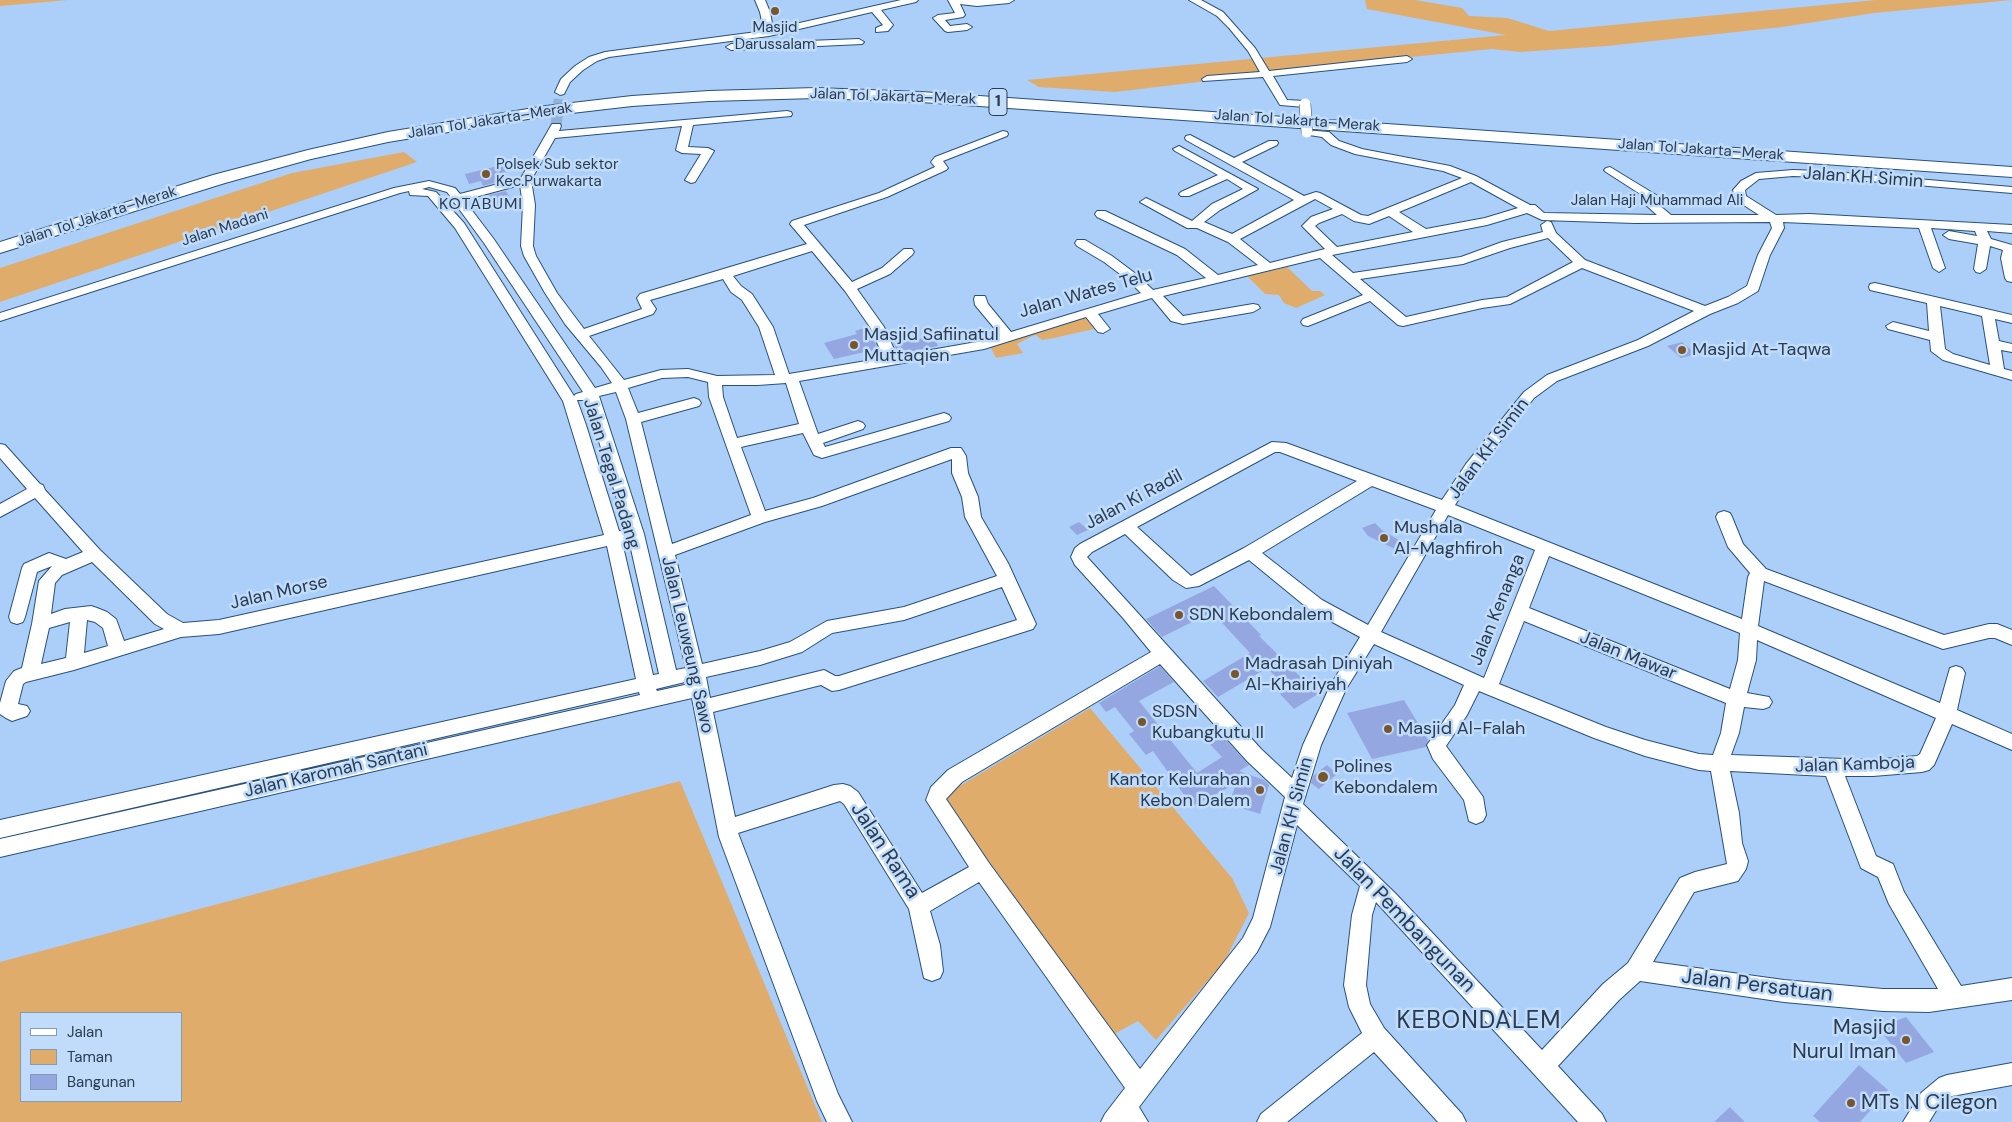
<!DOCTYPE html>
<html>
<head>
<meta charset="utf-8">
<style>
	body { margin:0 }
	#map { position:relative; width:2012px; height:1122px; overflow:hidden; background:#abcff8; font-family:"DM Sans",sans-serif }
	canvas { display:block }
	.legend { position:absolute; left:20px; top:1012px; width:162px; height:90px; box-sizing:border-box; background:#c0dcfa; border:1px solid #839cb6; margin:0; padding:6px 9px; list-style:none; font-size:15px; color:#283b50 }
	.legend li { display:flex; align-items:center; gap:10px; height:25px }
	.legend b { width:25px; border:1px solid #839cb6 }
</style>
</head>
<body>
<div id="map">
<canvas width="2012" height="1122"></canvas>
<ul class="legend">
<li><b style="height:6px;background:#fff"></b>Jalan</li>
<li><b style="height:14px;background:#dfac6c"></b>Taman</li>
<li><b style="height:14px;background:#95a7e1"></b>Bangunan</li>
</ul>
</div>
<script>
const context = document.querySelector('canvas').getContext('2d');
context.lineJoin = 'round';
function paint(path, color) { context.fillStyle = color; context.fill(path, 'evenodd'); }
const toPath = rows => new Path2D(rows.map(r => 'M' + r).join(''));
function strokePath(path, color, width, dash) { context.strokeStyle = color; context.lineWidth = width; context.lineCap = dash ? 'butt' : 'round'; context.setLineDash(dash || []); context.stroke(path); }
function drawText(font, color, halo, rows, align = 'center') {
  context.font = font + ' "DM Sans",sans-serif'; context.lineWidth = 5; context.setLineDash([]); context.textBaseline = 'middle'; context.strokeStyle = halo; context.fillStyle = color; for (const [text, x, y, turn = 0] of rows) {
    context.save(); context.translate(x, y); context.rotate((+turn || 0) * Math.PI / 180); context.textAlign = isNaN(turn) ? turn : align; if (halo) context.strokeText(text, 0, 0); context.fillText(text, 0, 0); context.restore();
  }
}
const green = toPath([
	[0,0,68,0,0,6],
	[1365,0,1415,0,1462,8,1469,16,1507,18,1549,31,1876,0,2012,0,1874,13,1782,27,1607,46,1520,52,1492,49,1390,59,1115,92,1039,87,1027,80,1506,35,1367,9],
	[404,152,417,162,0,302,0,268,292,173],
	[1287,267,1312,291,1320,291,1325,295,1296,308,1284,303,1279,295,1265,294,1247,276],
	[1089,316,1098,328,1054,338,1042,340,1036,335,1030,337,1017,344,1023,353,996,358,990,346],
	[1090,708,1232,878,1249,913,1224,962,1156,1040,1138,1021,1100,1042,943,796],
	[680,781,822,1122,0,1122,0,962],
	[21,1013,181,1013,181,1101,21,1101]
]);
const building = toPath([
	[502,165,507,175,498,177,501,181,483,186,481,181,469,184,465,174],
	[506,191,514,205,497,210,489,195],
	[868,327,878,349,834,359,824,343,857,334,855,331],
	[934,336,938,346,898,354,894,344],
	[1682,342,1696,354,1681,358,1667,346],
	[1079,522,1088,530,1077,535,1069,527],
	[1375,523,1382,530,1402,542,1397,550,1368,536,1362,528],
	[1214,586,1261,635,1259,636,1318,694,1294,709,1280,694,1288,689,1267,668,1218,697,1203,681,1250,653,1212,612,1162,637,1146,619],
	[1160,666,1174,682,1139,701,1197,773,1222,757,1203,737,1216,729,1249,765,1239,771,1264,780,1269,785,1260,814,1229,804,1236,784,1192,806,1153,751,1146,755,1129,734,1134,731,1115,707,1106,712,1099,703],
	[1404,700,1428,740,1426,747,1372,759,1347,713],
	[1327,765,1337,774,1319,789,1311,783,1313,776],
	[1906,1017,1934,1052,1906,1063,1878,1028],
	[1859,1065,1888,1090,1860,1122,1820,1122,1813,1116],
	[1730,1107,1745,1122,1714,1122]
]);
const minorTunnel = toPath([
	[556,126,560,92]
]);
const minor = toPath([
	[755,0,765,0,770,12,773,29,901,0,918,0,916,2,881,10,893,25,888,31,876,32,876,28,883,25,872,12,769,36,609,57,597,61,583,70,570,82,564,94,560,95,555,92,561,79,575,66,589,57,605,52,764,31,760,12,755,0],
	[948,0,1014,0,1009,3,977,6,960,4,965,15,963,17,945,20,950,26,967,24,972,27,967,30,948,32,945,31,933,18,938,15,955,13,948,0],
	[1189,0,1201,0,1223,12,1255,48,1269,71,1407,56,1412,59,1407,62,1273,76,1287,100,1305,101,1310,104,1305,107,1280,105,1263,77,1203,81,1202,79,1207,76,1260,72,1248,51,1229,28,1217,16,1189,0],
	[859,39,864,42,862,44,731,50,726,47,731,44,859,39],
	[787,111,791,112,792,114,791,116,693,125,688,147,708,148,714,151,695,182,691,183,685,180,701,154,682,153,676,150,682,126,555,138,531,180,535,205,533,246,536,256,557,293,584,329,642,309,637,298,640,294,807,244,790,224,792,221,879,193,935,167,931,162,935,157,1003,131,1007,132,1008,134,1007,136,943,161,948,168,946,170,887,197,804,225,852,282,882,268,904,249,912,249,914,252,912,255,890,274,857,289,884,327,897,356,982,341,1000,335,975,305,974,299,975,296,985,296,988,304,1011,332,1141,293,1128,280,1104,262,1077,246,1075,243,1077,240,1085,240,1112,256,1136,274,1153,290,1206,278,1177,255,1097,217,1095,214,1097,211,1105,211,1185,249,1218,275,1258,265,1228,242,1197,228,1187,228,1140,202,1146,198,1192,221,1212,204,1243,189,1227,179,1189,196,1181,196,1179,194,1181,192,1218,175,1175,151,1173,149,1179,146,1258,189,1220,210,1204,222,1232,234,1294,200,1186,140,1185,138,1186,136,1190,135,1234,158,1269,141,1277,141,1278,143,1277,145,1242,162,1304,196,1316,192,1320,193,1361,215,1368,216,1462,178,1443,171,1355,154,1331,145,1322,137,1303,134,1302,132,1303,130,1329,132,1339,141,1362,149,1450,166,1476,176,1530,205,1535,205,1544,213,1657,215,1647,206,1648,199,1606,172,1604,170,1606,168,1610,167,1656,195,1661,201,1659,205,1671,215,1759,215,1736,200,1733,190,1741,181,1756,173,1793,170,1821,171,2012,187,2012,193,1821,177,1793,176,1759,179,1745,190,1746,196,1776,215,1809,214,2012,225,2012,233,1987,231,1991,239,2012,245,2012,282,2007,281,2005,278,2001,258,2003,250,1990,246,1986,269,1980,273,1976,272,1974,269,1978,244,1949,239,1943,235,1949,231,1977,236,1975,231,1931,228,1945,268,1939,272,1933,268,1919,228,1783,222,1784,228,1770,255,1758,291,1738,303,1710,314,1648,346,1557,381,1534,398,1476,472,1455,505,1742,619,1748,577,1750,573,1728,547,1716,517,1718,513,1724,511,1730,513,1732,517,1743,544,1766,569,1944,635,1989,624,1997,624,2012,630,2012,645,1995,638,1989,638,1943,649,1764,581,1758,626,1940,703,1950,668,1956,666,1962,668,1965,673,1957,710,2012,734,2012,750,1952,724,1934,765,1929,770,1922,772,1873,776,1845,776,1876,856,1893,864,1904,892,1961,986,2012,978,2012,1000,1929,1012,1883,1011,1784,1002,1640,981,1619,1000,1558,1066,1602,1114,1606,1122,1578,1122,1376,902,1372,915,1366,985,1370,1004,1384,1028,1462,1114,1466,1122,1438,1122,1374,1052,1287,1122,1257,1122,1261,1114,1362,1033,1349,1007,1344,985,1352,915,1360,886,1297,825,1270,927,1257,952,1139,1107,1148,1122,1101,1122,1105,1114,1125,1088,979,882,930,911,940,945,943,971,940,978,932,981,924,978,909,909,844,804,840,801,738,833,838,1094,852,1122,827,1122,817,1101,719,837,692,698,0,857,0,839,640,695,639,692,0,838,0,820,636,679,607,546,219,634,181,637,74,670,26,682,23,684,18,704,27,706,30,711,27,716,12,721,6,718,0,714,0,703,6,681,14,671,22,668,32,624,39,581,52,566,37,572,25,617,23,622,17,624,11,622,9,617,22,568,24,564,49,553,66,559,83,552,35,498,0,517,0,504,27,489,0,458,0,444,5,445,40,484,43,485,45,490,100,550,167,614,183,623,219,620,604,535,563,401,455,228,428,196,410,195,409,191,400,193,0,321,0,313,394,188,429,181,455,188,460,194,521,178,552,124,560,124,561,126,559,131,787,111],
	[1471,182,1518,208,1485,218,1426,229,1399,212,1471,182],
	[520,185,523,205,521,246,524,256,545,293,565,324,601,367,612,383,595,388,493,238,464,200,520,185],
	[429,187,447,192,450,196,444,200,450,204,454,202,484,243,583,392,576,394,574,396,464,223,436,192,422,189,429,187],
	[1315,199,1333,209,1311,217,1302,226,1325,249,1270,263,1240,239,1315,199],
	[1527,213,1542,220,1635,223,1770,222,1772,228,1758,255,1747,286,1728,297,1705,306,1585,260,1556,233,1551,222,1547,221,1541,225,1543,232,1502,242,1461,257,1353,273,1332,255,1487,225,1527,213],
	[1342,214,1354,221,1369,224,1389,216,1413,232,1337,247,1315,226,1319,223,1342,214],
	[1548,238,1573,262,1507,297,1482,300,1406,317,1360,279,1463,264,1510,248,1548,238],
	[812,251,845,291,870,327,884,358,789,374,773,327,752,294,741,286,733,276,812,251],
	[1320,258,1363,295,1303,319,1301,322,1303,325,1308,326,1370,301,1398,325,1403,326,1482,308,1510,304,1582,268,1694,311,1638,340,1547,375,1524,392,1466,464,1442,500,1286,443,1272,442,1080,544,1075,548,1071,557,1075,565,1123,618,1151,652,948,770,931,787,926,800,969,867,922,893,858,792,850,786,843,784,834,785,735,817,713,712,821,685,832,691,839,690,1033,629,1036,624,1008,563,981,517,978,497,968,473,966,456,961,448,951,448,813,498,765,511,741,447,803,433,814,455,822,458,949,421,951,418,949,415,944,413,825,447,823,443,863,429,865,426,863,423,858,421,818,434,799,381,984,349,1086,317,1098,332,1103,333,1110,329,1098,314,1152,298,1171,321,1183,324,1253,312,1260,308,1258,305,1253,304,1183,316,1163,296,1320,258],
	[723,279,731,292,742,300,759,327,775,375,717,376,688,369,661,370,624,380,589,336,653,314,656,309,650,300,723,279],
	[688,377,708,382,709,397,751,515,672,544,641,422,699,406,701,403,699,400,694,398,638,413,628,388,662,378,688,377],
	[786,383,799,424,737,438,723,397,722,385,758,385,786,383],
	[616,392,626,419,686,668,676,670,644,534,599,396,616,392],
	[577,400,586,400,627,531,619,531,586,425,577,400],
	[1275,452,1280,452,1357,481,1244,548,1191,576,1137,527,1275,452],
	[952,459,952,473,962,497,965,517,997,576,904,607,827,621,790,642,760,651,702,664,675,555,765,522,822,506,952,459],
	[1372,486,1436,510,1368,625,1322,600,1262,553,1372,486],
	[1448,515,1535,550,1484,678,1381,632,1448,515],
	[1125,534,1173,580,1186,588,1199,586,1249,560,1310,610,1360,637,1330,686,1303,745,1292,778,1261,749,1087,557,1092,552,1125,534],
	[629,540,659,674,653,675,622,542,629,540],
	[1549,556,1740,633,1738,660,1730,689,1529,608,1549,556],
	[92,562,155,624,164,629,124,641,116,619,107,612,97,608,91,606,65,609,51,614,55,583,62,575,92,562],
	[1002,587,1017,620,839,676,835,676,824,670,710,698,706,677,760,665,802,652,832,633,904,620,1002,587],
	[87,620,95,622,103,628,108,646,84,653,87,620],
	[1524,621,1726,703,1721,733,1713,755,1699,754,1645,740,1606,727,1499,684,1524,621],
	[70,622,66,658,41,664,49,628,70,622],
	[1757,640,1936,718,1920,754,1917,756,1873,760,1731,755,1739,733,1744,707,1763,709,1769,707,1772,702,1769,697,1747,693,1756,660,1757,640],
	[1374,644,1464,685,1455,705,1427,745,1433,759,1464,800,1469,821,1476,824,1483,821,1486,815,1483,797,1446,746,1467,715,1479,691,1594,738,1645,756,1699,770,1711,771,1727,864,1695,872,1680,878,1628,963,1603,984,1542,1050,1396,894,1303,804,1321,745,1346,689,1374,644],
	[1160,664,1247,761,1285,797,1253,918,1243,938,1140,1069,989,863,946,799,962,782,1160,664],
	[689,681,689,684,657,691,656,689,689,681],
	[1730,771,1826,776,1861,868,1878,877,1889,904,1938,989,1883,989,1784,980,1653,962,1694,892,1738,881,1746,869,1748,861,1742,843,1739,813,1730,771],
	[1875,283,2012,315,2012,323,1995,319,1999,341,2012,344,2012,352,2001,350,2004,369,2012,371,2012,380,1943,360,1931,351,1930,340,1888,329,1886,326,1893,322,1929,331,1927,303,1870,290,1869,287,1870,284,1875,283],
	[1940,306,1982,316,1990,365,1953,354,1945,349,1940,306],
	[2012,1063,2012,1085,1952,1096,1937,1109,1929,1122,1903,1122,1921,1093,1939,1078,1947,1075,2012,1063]
]);
const highway = toPath([
	[816,88,921,92,2012,167,2012,177,921,102,816,98,709,101,632,106,546,116,388,142,311,159,225,183,0,253,0,242,213,175,308,150,388,132,546,106,632,96,709,91,816,88]
]);
const minorBridge = toPath([
	[1305,104,1307,132]
]);
const markers = [
	[775,11,5,"#77562d"],
	[486,174,5,"#77562d"],
	[854,345,5,"#77562d"],
	[1682,350,5,"#77562d"],
	[1384,538,5,"#77562d"],
	[1179,615,5,"#77562d"],
	[1235,674,5,"#77562d"],
	[1142,722,5,"#77562d"],
	[1388,729,5,"#77562d"],
	[1323,777,6,"#77562d"],
	[1260,790,5,"#77562d"],
	[1906,1040,5,"#77562d"],
	[1851,1103,5,"#77562d"]
];
const farPoinames = [
	["Masjid",775,28],
	["Darussalam",775,45],
	["Polsek Sub sektor",496,165,"left"],
	["Kec.Purwakarta",496,182,"left"]
];
const farStreetnames = [
	["Jalan Tol Jakarta–Merak",893,97,2],
	["Jalan Tol Jakarta–Merak",490,121,-9],
	["Jalan Tol Jakarta–Merak",1297,121,4],
	["Jalan Tol Jakarta–Merak",1701,150,4],
	["Jalan Haji Muhammad Ali",1657,201],
	["Jalan Tol Jakarta–Merak",97,217,-18],
	["Jalan Madani",225,228,-18]
];
const shields = [
	[998,102,18]
];
const shieldNames = [
	["1",998,102]
];
const farQuarternames = [
	["KOTABUMI",481,205]
];
const streetNames = [
	["Jalan KH Simin",1863,178,4],
	["Jalan Wates Telu",1086,294,-16],
	["Jalan KH Simin",1489,449,-53],
	["Jalan Tegal Padang",611,474,73],
	["Jalan Ki Radil",1134,500,-28],
	["Jalan Morse",279,593,-13],
	["Jalan Kenanga",1498,610,-68],
	["Jalan Leuweung Sawo",687,645,77],
	["Jalan Mawar",1628,656,22],
	["Jalan Kamboja",1855,765,-2],
	["Jalan Karomah Santani",336,771,-13],
	["Jalan KH Simin",1292,816,-75]
];
const poiNames = [
	["Masjid Safiinatul",864,335],
	["Muttaqien",864,356],
	["Masjid At-Taqwa",1692,350],
	["Mushala",1394,528],
	["Al-Maghfiroh",1394,549],
	["SDN Kebondalem",1189,615],
	["Madrasah Diniyah",1245,664],
	["Al-Khairiyah",1245,685],
	["SDSN",1152,712],
	["Kubangkutu II",1152,733],
	["Masjid Al-Falah",1398,729],
	["Polines",1334,767],
	["Kebondalem",1334,788],
	["Kantor Kelurahan",1250,780,"right"],
	["Kebon Dalem",1250,801,"right"]
];
const nearStreetnames = [
	["Jalan Rama",885,851,57],
	["Jalan Pembangunan",1404,920,46],
	["Jalan Persatuan",1757,986,7]
];
const nearPoinames = [
	["Masjid",1896,1028],
	["Nurul Iman",1896,1052],
	["MTs N Cilegon",1861,1103,"left"]
];
const nearQuarternames = [
	["KEBONDALEM",1479,1022]
];
paint(green, '#dfac6c');
paint(building, '#95a7e1');
strokePath(minorTunnel, '#91b1d6', 11, [11, 5]);
strokePath(minor, '#27517c', 2);
strokePath(highway, '#27517c', 2);
paint(minor, '#fff');
paint(highway, '#fff');
strokePath(minorBridge, '#27517c', 12, []);
strokePath(minorBridge, '#fff', 11);
for (const [x, y, r, color] of markers) { const dot = new Path2D(); dot.arc(x, y, r, 0, 2 * Math.PI); context.fillStyle = color; context.fill(dot); strokePath(dot, '#c0dcfa', 2); }
drawText('15px', '#283b50', '#c0dcfa', farPoinames);
drawText('15px', '#283b50', '#c0dcfa', farStreetnames);
for (const [x, y, w] of shields) { const box = new Path2D(); box.roundRect(x - w / 2, y - 13.5, w, 27, 4); context.fillStyle = '#c0dcfa'; context.fill(box); strokePath(box, '#283b50', 1); }
drawText('bold 16px', '#283b50', null, shieldNames);
context.letterSpacing = '1px';
drawText('16px', '#283b50', '#c0dcfa', farQuarternames);
context.letterSpacing = '0px';
drawText('18px', '#283b50', '#c0dcfa', streetNames);
drawText('18px', '#283b50', '#c0dcfa', poiNames, 'left');
drawText('21px', '#283b50', '#c0dcfa', nearStreetnames);
drawText('21px', '#283b50', '#c0dcfa', nearPoinames, 'right');
context.letterSpacing = '1px';
drawText('24px', '#283b50', '#c0dcfa', nearQuarternames);
context.letterSpacing = '0px';
</script>
</body>
</html>
